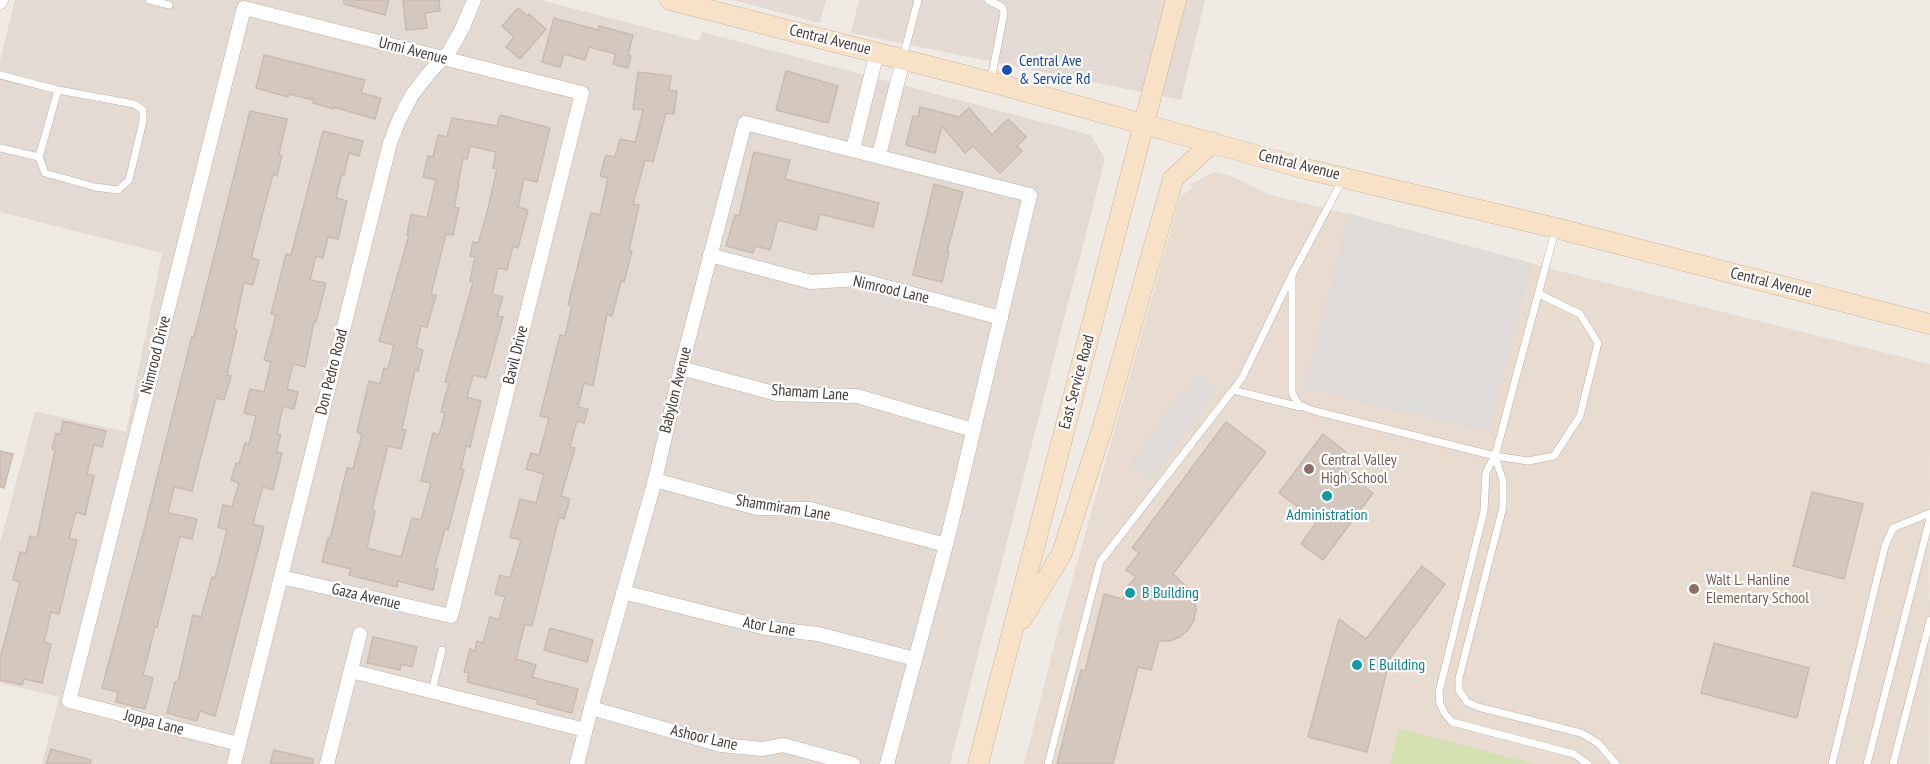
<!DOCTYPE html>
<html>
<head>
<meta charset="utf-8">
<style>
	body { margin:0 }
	canvas { display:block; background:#f0eae5 }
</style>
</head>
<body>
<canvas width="1930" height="764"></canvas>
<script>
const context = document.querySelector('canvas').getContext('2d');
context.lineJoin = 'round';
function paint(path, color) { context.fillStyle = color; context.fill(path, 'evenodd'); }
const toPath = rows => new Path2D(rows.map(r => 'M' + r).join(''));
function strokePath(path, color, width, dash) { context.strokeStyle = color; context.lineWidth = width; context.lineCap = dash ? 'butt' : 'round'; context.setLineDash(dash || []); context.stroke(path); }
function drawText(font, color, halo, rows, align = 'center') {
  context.font = font + ' "PT Sans Narrow",sans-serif'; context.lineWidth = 4.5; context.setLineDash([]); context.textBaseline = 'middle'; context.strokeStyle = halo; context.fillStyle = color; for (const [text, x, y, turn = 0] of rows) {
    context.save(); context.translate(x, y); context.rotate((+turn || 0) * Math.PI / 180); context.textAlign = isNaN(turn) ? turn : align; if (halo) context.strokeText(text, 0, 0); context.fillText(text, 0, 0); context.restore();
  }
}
const residential = toPath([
	[15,0,540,0,699,41,702,32,1091,135,1105,159,950,764,42,764,59,697,0,683,0,543,35,411,126,432,162,253,0,212,0,61],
	[733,0,826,0,820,23],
	[859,0,1205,0,1181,100,851,33]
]);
const education = toPath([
	[1213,172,1231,176,1270,195,1358,216,1556,270,1930,364,1929,764,1024,764,1059,627,1180,197,1192,188,1190,185]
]);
const green = toPath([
	[1399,729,1535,764,1390,764]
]);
const parking = toPath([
	[1349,214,1532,263,1489,431,1304,388],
	[1197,373,1218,388,1150,480,1131,464,1132,461]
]);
const building = toPath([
	[344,0,389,0,385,15,344,4,344,0],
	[403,0,439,0,440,11,425,13,427,28,406,30,403,0],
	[518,8,528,16,529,14,546,29,520,59,506,47,514,37,502,26,518,8],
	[554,18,598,30,599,26,633,35,628,55,631,56,628,68,613,64,616,54,589,47,585,60,564,54,560,67,542,62,554,18],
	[264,55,365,80,361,93,381,98,375,119,334,107,334,109,313,103,314,100,289,94,288,97,256,88,264,55],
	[786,71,838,86,828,123,776,110,786,71],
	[638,72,671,76,669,90,677,91,674,114,666,113,653,162,645,160,633,204,639,205,629,250,632,251,624,282,621,281,612,316,607,314,593,386,584,383,578,407,588,409,584,423,577,421,570,447,575,448,561,496,570,499,564,519,559,517,532,626,525,624,516,659,536,665,532,677,578,689,572,713,537,704,538,700,467,682,469,673,464,672,470,649,475,651,477,641,483,643,490,617,499,620,505,597,495,594,500,575,510,578,521,540,510,537,520,499,536,503,544,474,526,469,531,453,539,455,549,418,540,416,560,335,565,336,572,306,568,305,591,213,600,215,608,178,600,176,606,155,615,157,620,139,635,142,643,110,633,109,638,72],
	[920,107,959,117,969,108,992,135,1008,119,1026,137,1017,146,1022,151,1000,173,973,146,965,153,942,126,935,153,906,145,913,116,918,117,920,107],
	[250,111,287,119,279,155,282,156,277,176,273,174,251,258,259,260,253,285,244,283,234,329,237,330,227,375,231,376,224,400,216,398,192,491,174,487,168,513,197,519,192,539,180,536,157,627,155,627,143,675,153,678,145,709,116,702,118,692,102,688,144,530,192,336,194,337,250,111],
	[500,115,550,128,537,182,524,179,518,207,528,210,518,248,513,246,507,270,498,268,492,294,503,297,497,316,503,317,486,378,473,375,467,397,481,401,470,447,466,446,461,469,464,470,448,530,445,529,434,568,438,569,433,590,398,581,397,587,349,575,351,569,322,562,328,538,330,539,347,468,353,469,362,434,357,432,369,381,380,384,384,368,388,369,394,345,379,341,409,235,407,235,411,214,427,218,436,180,423,177,428,156,433,157,438,135,447,137,452,118,497,126,500,115],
	[470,146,496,152,493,168,497,169,486,217,478,243,473,242,470,256,475,257,470,281,473,282,445,382,449,383,441,412,445,413,439,435,433,433,421,481,431,483,421,520,412,518,401,557,367,548,375,511,372,510,388,446,401,449,406,430,402,429,415,370,418,371,423,350,416,348,421,326,427,327,436,295,431,294,446,234,453,235,459,208,454,207,459,184,458,184,463,158,467,159,470,146],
	[323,131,363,141,359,156,349,153,344,175,342,174,336,198,347,201,338,239,328,237,323,258,316,256,310,280,326,283,316,322,314,322,305,367,293,364,287,389,298,392,294,409,283,406,277,434,281,435,276,452,282,453,273,490,263,487,257,507,253,524,264,527,221,694,215,716,200,711,197,721,167,713,175,682,178,682,193,615,201,617,212,577,215,578,227,530,218,527,223,505,232,507,239,483,231,480,236,463,239,464,245,443,249,444,256,416,244,413,250,389,264,392,271,362,264,360,276,315,271,314,286,254,291,255,323,131],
	[754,152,790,160,785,179,879,203,873,227,820,214,816,230,778,220,770,250,755,246,753,253,726,246,735,215,739,216,754,152],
	[934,184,963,192,947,252,949,252,942,282,913,275,934,184],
	[63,421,106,431,102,447,94,445,87,474,94,476,85,515,76,512,69,538,77,540,59,614,51,612,44,642,51,644,42,683,24,679,22,685,0,680,0,659,20,582,13,580,20,552,26,553,30,536,37,538,55,450,52,449,56,433,60,435,63,421],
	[1226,422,1266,452,1173,574,1189,589,1194,598,1196,609,1194,620,1188,630,1180,637,1170,641,1159,641,1151,670,1138,667,1113,764,1057,764,1081,670,1085,671,1104,594,1122,599,1128,586,1136,577,1126,570,1139,553,1132,548,1226,422],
	[1323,434,1346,452,1336,465,1373,493,1323,560,1301,544,1317,521,1279,493,1323,434],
	[0,451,13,454,4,488,0,487,0,451],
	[1812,492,1863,504,1844,579,1793,566,1812,492],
	[1422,566,1445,584,1390,658,1367,752,1308,737,1339,619,1366,639,1422,566],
	[550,628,593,640,587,662,544,650,550,628],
	[373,637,417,647,412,667,401,664,400,670,367,663,373,637],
	[1714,643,1809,668,1797,718,1701,693,1714,643],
	[51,749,91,760,90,764,46,764,51,749],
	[274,750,313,759,313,764,270,764,274,750]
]);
const lane = toPath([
	[149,0,169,5],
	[988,0,1002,7,1004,13,991,80],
	[903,57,918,0],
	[0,75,58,90,39,157,0,148],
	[39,157,45,173,95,187,118,190,129,180,143,121,143,110,134,104,58,90],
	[1343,179,1292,275,1292,393,1299,405,1315,411,1495,456,1528,461,1554,456,1580,416,1598,343,1580,314,1539,294],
	[1555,231,1495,456,1503,481,1503,507,1459,678,1459,690,1467,702,1478,707,1581,733,1598,743,1616,764],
	[1233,390,1242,378,1291,277],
	[1495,456,1486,472,1484,511,1439,692,1440,704,1445,714,1452,722,1574,754,1588,764],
	[432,691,442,650],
	[1048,764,1100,562,1233,390,1300,407],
	[1832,764,1885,546,1893,528,1930,513],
	[1867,764,1930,518],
	[1893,764,1930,620]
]);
const street = toPath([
	[0,2,1,0],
	[853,149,877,52],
	[879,155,903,60],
	[710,255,811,282,857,279,1001,318],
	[681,368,777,394,857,396,973,430],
	[655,480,757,508,810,509,946,545],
	[623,592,766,628,818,634,915,659],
	[351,671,585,730],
	[591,708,721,745,763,749,783,745,853,764],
	[239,744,69,701,244,8,582,93,451,616,281,577],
	[234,764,390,143,399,120,412,95,429,73,449,52,462,29,474,0],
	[327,764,360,634],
	[577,764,591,708,655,480,681,368,745,123,1030,195,946,545,887,764]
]);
const secondary = toPath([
	[670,0,991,82,1306,169,1556,228,1930,324],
	[1022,619,1062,553,1103,426,1173,179,1213,142],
	[978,764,1176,0]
]);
const markers = [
	[1007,70,6,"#1a4fb4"],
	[1309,469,6,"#8d6e63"],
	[1327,496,6,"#0f9aa8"],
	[1694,589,6,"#8d6e63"],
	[1130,593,6,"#0f9aa8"],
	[1357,665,6,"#0f9aa8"]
];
const streetNames = [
	["Central Avenue",830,40,14],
	["Urmi Avenue",413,51,14],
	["Central Avenue",1299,165,14],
	["Central Avenue",1771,283,14],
	["Nimrood Lane",891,290,13],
	["Nimrood Drive",156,355,-76],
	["Bavil Drive",516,355,-76],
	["Don Pedro Road",332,372,-76],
	["East Service Road",1077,382,-75],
	["Babylon Avenue",676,390,-76],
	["Shamam Lane",810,393,4],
	["Shammiram Lane",783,508,9],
	["Gaza Avenue",366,597,13],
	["Ator Lane",769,627,10],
	["Joppa Lane",154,723,14],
	["Ashoor Lane",704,738,13]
];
const transitNames = [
	["Central Ave",1019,61],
	["& Service Rd",1019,79]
];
const educationNames = [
	["Central Valley",1321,460],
	["High School",1321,478],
	["Walt L. Hanline",1706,580],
	["Elementary School",1706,598]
];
const cultureNames = [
	["Administration",1327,515,"center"],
	["B Building",1142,593],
	["E Building",1369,665]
];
paint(residential, '#e3dbd3');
paint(education, '#e8dcd0');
paint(green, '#d5e0b1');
paint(parking, '#dedbd9');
paint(building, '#d3c7be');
strokePath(building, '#cabaaf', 1.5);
strokePath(lane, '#bab0a8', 8);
strokePath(street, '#bab0a8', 15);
strokePath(secondary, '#ceb69b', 21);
strokePath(lane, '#fff', 7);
strokePath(street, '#fff', 14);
strokePath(secondary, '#f8e2c7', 20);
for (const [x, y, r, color] of markers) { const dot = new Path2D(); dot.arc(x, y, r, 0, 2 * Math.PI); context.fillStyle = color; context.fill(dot); strokePath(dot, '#fff', 2); }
drawText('16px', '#423a35', '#fff', streetNames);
drawText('16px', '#164399', '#fff', transitNames, 'left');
drawText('16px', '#785e54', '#fff', educationNames, 'left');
drawText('16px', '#0d838f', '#fff', cultureNames, 'left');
</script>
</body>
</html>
